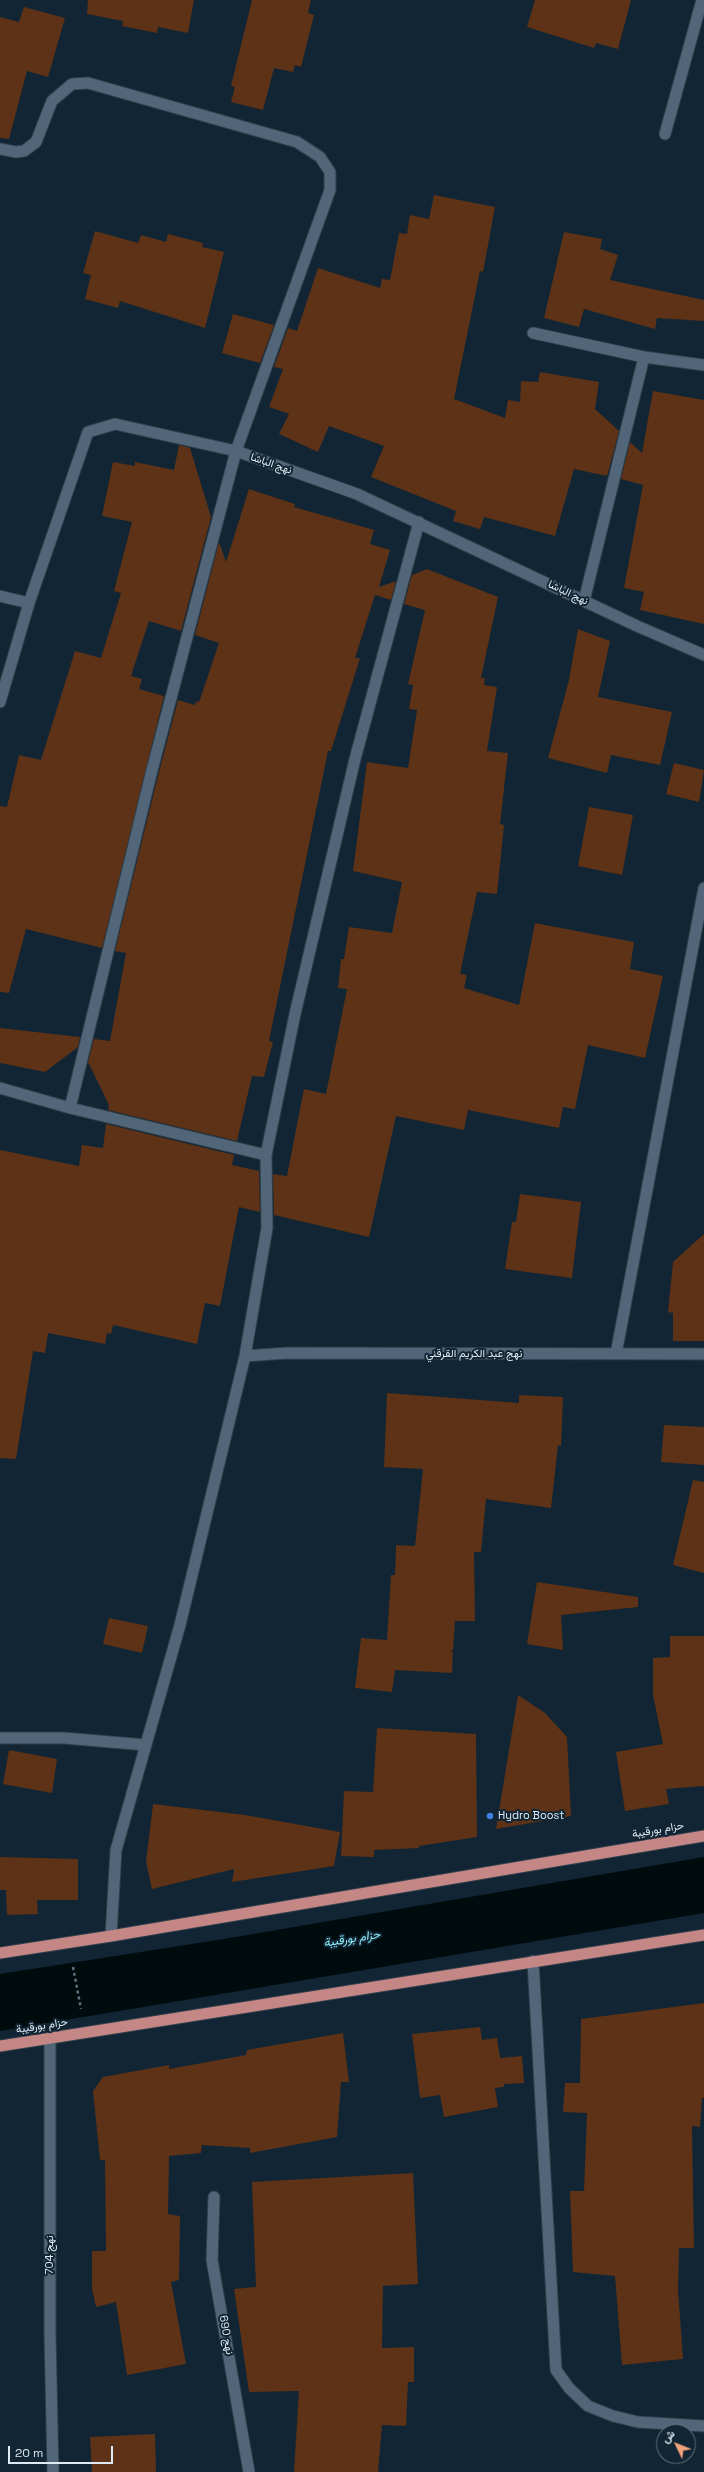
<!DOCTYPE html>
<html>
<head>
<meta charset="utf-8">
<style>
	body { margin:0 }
	#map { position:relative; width:704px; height:2472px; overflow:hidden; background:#112534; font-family:"Space Grotesk",Vazirmatn,sans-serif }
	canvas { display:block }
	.north { position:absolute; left:656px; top:2424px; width:40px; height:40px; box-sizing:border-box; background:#112534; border:1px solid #637481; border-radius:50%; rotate:313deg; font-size:11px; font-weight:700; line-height:16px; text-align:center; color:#deebf5 }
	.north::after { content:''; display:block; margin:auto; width:14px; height:18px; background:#f0a27a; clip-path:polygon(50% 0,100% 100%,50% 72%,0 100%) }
	.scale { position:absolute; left:8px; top:2446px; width:105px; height:18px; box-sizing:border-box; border:2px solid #deebf5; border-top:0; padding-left:5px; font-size:12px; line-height:14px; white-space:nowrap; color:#deebf5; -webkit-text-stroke:3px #112534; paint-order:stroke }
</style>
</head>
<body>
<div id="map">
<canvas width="704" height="2472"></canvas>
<div class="north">ش</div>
<div class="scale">20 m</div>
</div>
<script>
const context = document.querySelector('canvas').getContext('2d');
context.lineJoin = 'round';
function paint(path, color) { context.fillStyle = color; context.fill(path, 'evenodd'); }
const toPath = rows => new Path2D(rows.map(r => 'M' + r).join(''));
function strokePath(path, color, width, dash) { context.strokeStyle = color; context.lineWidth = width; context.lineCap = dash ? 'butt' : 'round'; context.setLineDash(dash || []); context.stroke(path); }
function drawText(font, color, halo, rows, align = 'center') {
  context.font = font + ' "Space Grotesk",Vazirmatn,sans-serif'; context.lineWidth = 4; context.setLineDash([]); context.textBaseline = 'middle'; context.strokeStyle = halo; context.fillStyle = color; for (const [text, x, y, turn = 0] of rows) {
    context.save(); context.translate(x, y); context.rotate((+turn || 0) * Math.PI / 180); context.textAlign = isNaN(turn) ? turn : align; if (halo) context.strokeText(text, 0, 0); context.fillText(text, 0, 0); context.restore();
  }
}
const water = toPath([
	[704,1857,704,1913,0,2031,0,1974,224,1939]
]);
const building = toPath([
	[88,0,194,0,188,33,158,27,157,33,122,26,123,21,87,14],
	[252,0,311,0,308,13,314,15,301,67,295,65,293,72,274,68,263,110,231,102,235,87,231,86],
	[535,0,631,0,618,49,596,43,594,48,527,27],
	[24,7,65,18,48,77,27,71,9,139,0,138,0,17,19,22],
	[434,195,495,207,483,272,480,271,454,399,505,418,508,400,520,402,521,381,538,382,540,372,599,382,595,409,619,431,607,476,574,469,555,536,484,517,480,529,453,521,456,511,371,477,384,446,329,426,318,452,279,434,289,414,269,407,283,369,274,367,288,328,297,331,318,268,380,288,382,279,390,280,399,233,407,234,410,215,429,219],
	[95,231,138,243,141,235,166,242,168,234,203,243,202,247,224,252,205,328,120,301,118,308,85,299,91,275,83,273],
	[564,232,602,239,600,249,618,255,610,280,704,300,704,321,657,318,655,329,584,309,579,327,544,318],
	[233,314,274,325,260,363,222,353],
	[653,391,704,400,704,624,640,610,644,592,624,588,643,485,621,479,630,442,642,453],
	[179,445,190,448,211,517,181,631,149,621,131,676,142,679,139,689,164,696,102,948,26,929,9,993,0,992,0,806,7,807,19,755,41,760,75,651,101,658,121,593,114,591,132,522,102,516,113,462,135,466,135,462,174,470],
	[249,489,295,504,294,507,374,530,370,544,390,550,379,587,396,581,391,600,375,595,355,658,360,658,331,751,328,751,269,1041,273,1042,264,1077,252,1076,237,1141,108,1110,109,1105,88,1062,94,1039,110,1041,126,953,115,951,159,772,178,700,195,705,196,701,199,702,219,643,195,635,219,542,226,562],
	[427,569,498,597,481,678,485,678,484,685,497,687,487,751,508,753,500,824,504,825,497,894,477,892,460,974,467,975,464,988,519,1005,535,923,634,942,630,969,663,976,645,1058,588,1045,575,1109,563,1107,559,1128,468,1110,464,1130,396,1116,369,1237,274,1215,273,1174,287,1176,304,1089,326,1094,347,989,338,988,341,959,344,959,349,927,392,933,402,882,353,871,367,762,408,768,417,710,409,709,413,685,408,684,425,610,404,604,412,575],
	[578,629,610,641,598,697,672,712,660,765,611,755,607,773,548,758,569,680],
	[674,763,704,770,699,802,666,794],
	[589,807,633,815,622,875,578,866],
	[0,1028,80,1037,78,1047,45,1072,0,1063],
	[106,1124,234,1155,232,1165,259,1171,260,1212,239,1207,220,1306,205,1303,197,1344,113,1325,111,1334,107,1333,105,1344,48,1333,45,1353,33,1351,16,1459,0,1458,0,1150,79,1166,82,1145,103,1148],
	[520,1194,581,1202,572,1278,505,1269,512,1222,516,1222],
	[704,1234,704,1341,673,1341,673,1313,668,1312,673,1262],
	[387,1393,519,1403,519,1395,563,1397,561,1446,558,1445,551,1508,486,1499,481,1552,474,1552,475,1621,455,1621,453,1650,450,1650,453,1652,452,1673,395,1670,392,1692,355,1688,361,1638,387,1640,391,1575,395,1575,396,1545,415,1546,423,1469,384,1467],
	[664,1425,704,1427,704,1465,661,1462],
	[693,1480,704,1482,704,1573,673,1565],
	[537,1582,638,1597,638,1607,561,1615,563,1650,527,1644],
	[109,1618,148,1626,142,1653,103,1644],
	[670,1636,704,1636,704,1786,666,1789,669,1804,625,1811,616,1752,663,1744,653,1695,653,1658,670,1657],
	[518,1695,545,1713,567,1737,571,1816,496,1829],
	[377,1728,476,1734,477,1837,419,1846,419,1848,374,1850,374,1857,341,1856,344,1791,373,1792],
	[9,1750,57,1759,52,1793,3,1784],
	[153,1804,245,1815,340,1832,334,1866,232,1882,234,1869,152,1889,146,1862],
	[0,1857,78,1859,78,1900,37,1900,38,1914,7,1915,6,1890,0,1890],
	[704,2003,704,2098,702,2098,700,2127,692,2126,694,2248,679,2248,678,2290,683,2359,622,2365,615,2276,573,2272,570,2191,584,2191,587,2113,563,2112,565,2083,580,2083,581,2019],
	[480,2027,482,2040,497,2038,500,2058,522,2056,524,2083,504,2084,504,2087,495,2088,498,2107,444,2117,440,2095,420,2098,412,2034],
	[343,2033,349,2082,341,2082,337,2137,250,2153,250,2148,202,2145,201,2153,169,2156,168,2214,180,2216,179,2280,171,2282,186,2364,127,2375,116,2302,96,2307,92,2289,92,2251,106,2251,105,2160,100,2160,93,2091,103,2077,169,2065,169,2069,246,2055,247,2050],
	[413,2173,418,2284,383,2286,382,2348,414,2347,414,2382,408,2382,406,2426,382,2425,378,2472,294,2472,299,2391,249,2392,234,2289,256,2287,252,2182],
	[155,2434,156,2472,92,2472,90,2437]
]);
const path = toPath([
	[73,1967,81,2009]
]);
const minor = toPath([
	[665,134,702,0],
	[0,149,16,152,24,151,36,142,52,101,72,84,88,83,297,142,320,157,330,172,330,190,236,451,152,770,70,1108],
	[533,333,644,357,704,365],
	[0,596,29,603],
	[584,601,644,357],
	[0,702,29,603,88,432,115,424,236,451,357,494,637,626,704,655],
	[0,1088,70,1108,266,1155],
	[616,1354,704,888],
	[245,1356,287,1353,704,1354],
	[0,1738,64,1738,146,1745],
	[111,1936,116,1850,180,1625,245,1356,267,1228,266,1155,295,1014,355,759,419,522],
	[533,1961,556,2370,569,2388,588,2406,613,2416,638,2422,704,2426],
	[50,2038,50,2334,53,2472],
	[214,2197,212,2260,249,2472]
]);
const trunk = toPath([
	[0,1953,111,1936,704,1836],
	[0,2046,704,1935]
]);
const markers = [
	[490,1816,4,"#3f7fe0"]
];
const streetNames = [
	["نهج الباشا",271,464,19],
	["نهج الباشا",568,593,25],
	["نهج عبد الكريم القرقني",474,1354],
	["حزام بورقيبة",658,1830,-10],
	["حزام بورقيبة",42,2026,-9],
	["نهج 704",50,2255,-90],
	["نهج 690",226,2335,80]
];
const poiNames = [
	["Hydro Boost",498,1816]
];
const waterNames = [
	["حزام بورقيبة",352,1939,-9]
];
paint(water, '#000b0d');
paint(building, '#5d3216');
strokePath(minor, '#313f4b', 13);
strokePath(trunk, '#313f4b', 13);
strokePath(path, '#617380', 2.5, [3, 3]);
strokePath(minor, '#516779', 11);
strokePath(trunk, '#c48786', 11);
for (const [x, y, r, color] of markers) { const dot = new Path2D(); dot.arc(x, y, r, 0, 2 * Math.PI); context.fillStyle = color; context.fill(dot); strokePath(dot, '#112534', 1.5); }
drawText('11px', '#deebf5', '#112534', streetNames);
drawText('11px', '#deebf5', '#112534', poiNames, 'left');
drawText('italic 12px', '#92f2fd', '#112534', waterNames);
</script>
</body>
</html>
